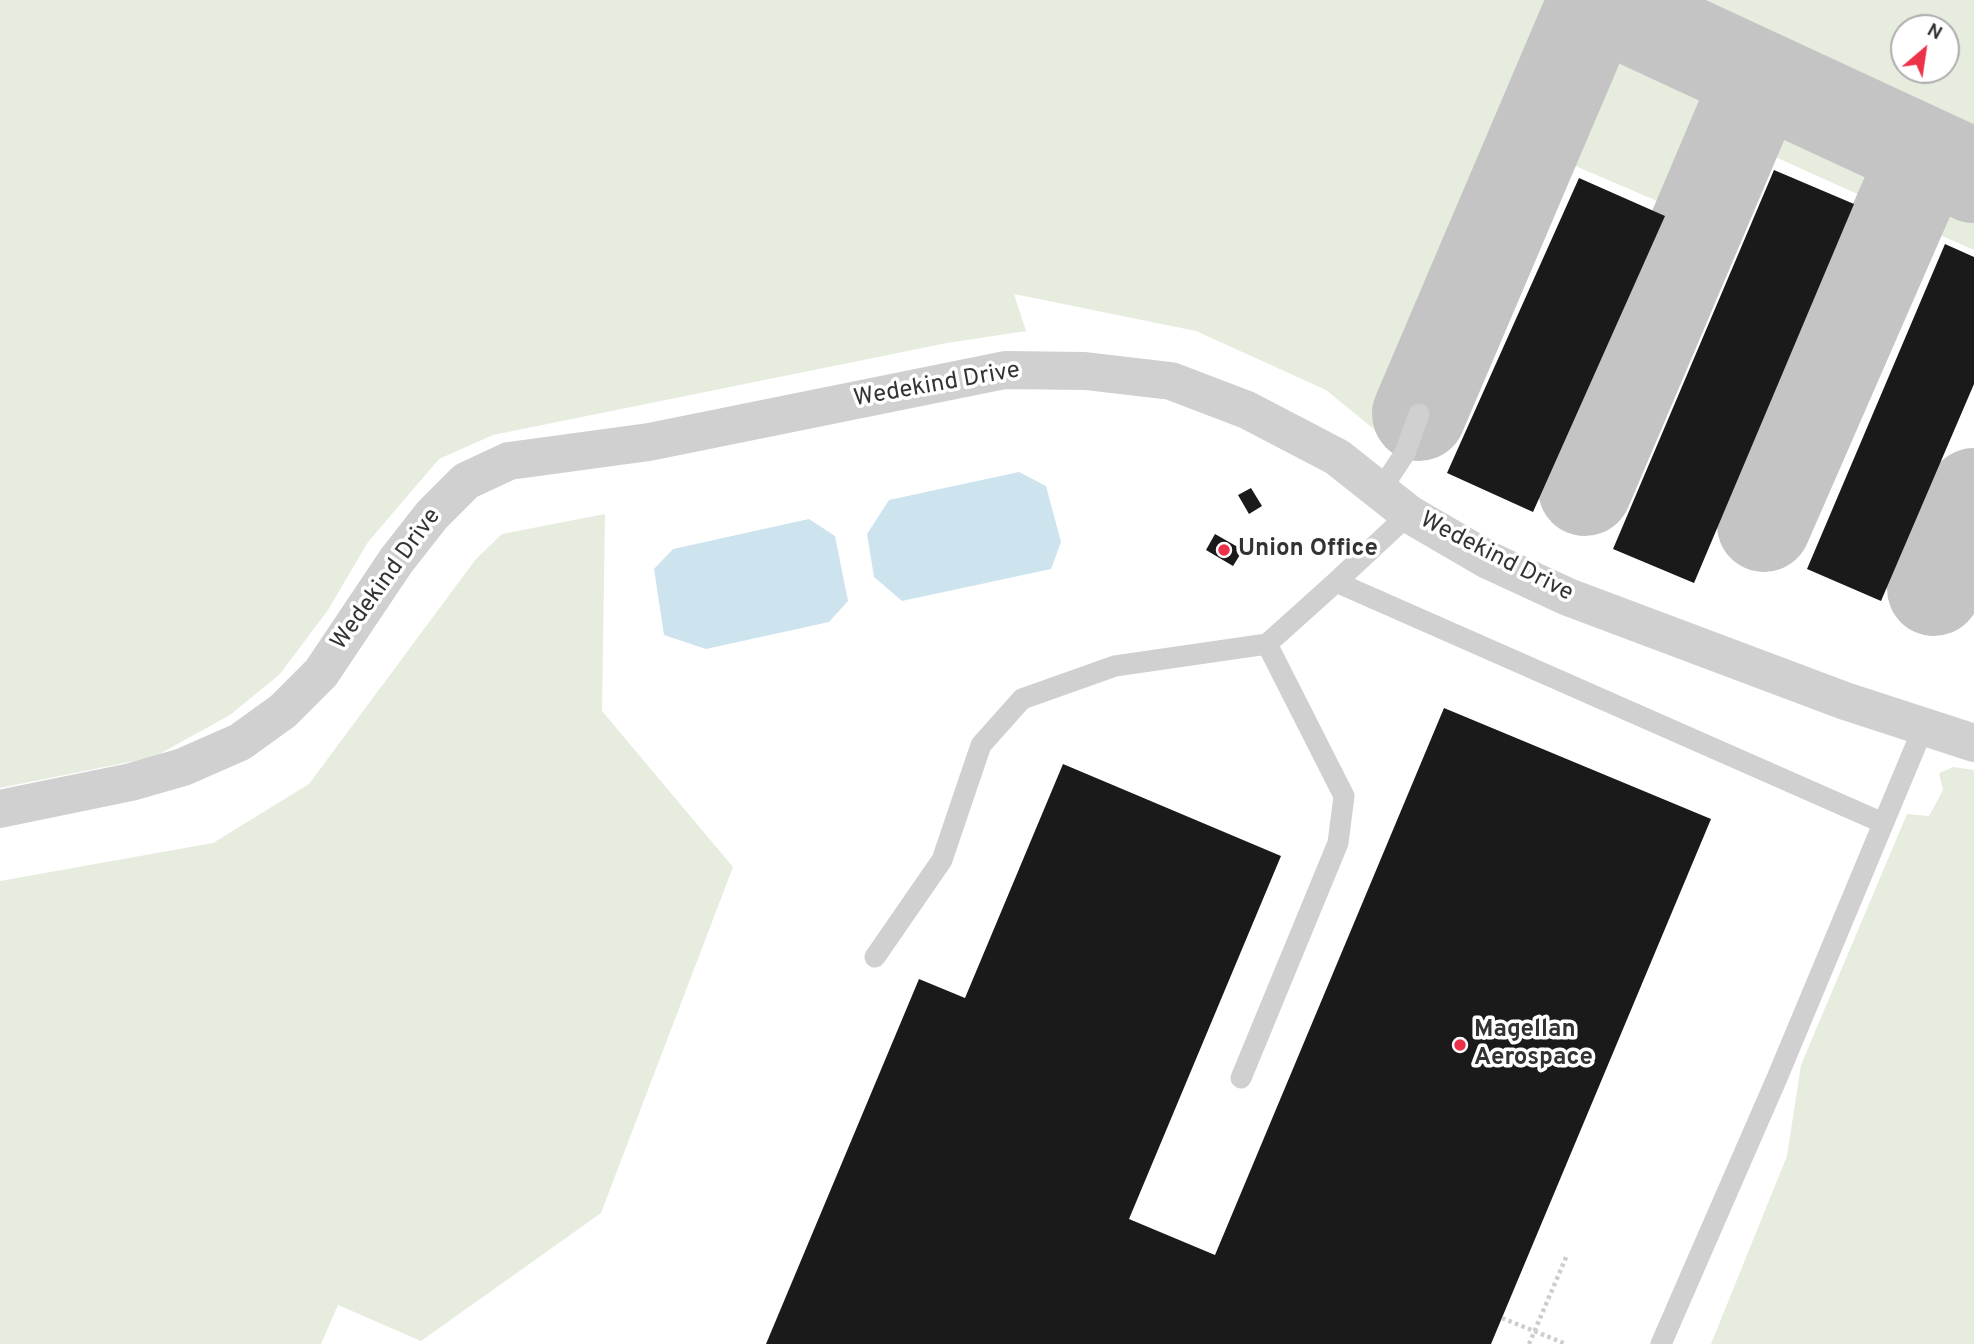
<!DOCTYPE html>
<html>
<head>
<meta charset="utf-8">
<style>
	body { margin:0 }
	#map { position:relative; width:1974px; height:1344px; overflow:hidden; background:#fff; font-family:Overpass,sans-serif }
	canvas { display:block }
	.north { position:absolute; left:1890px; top:14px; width:70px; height:70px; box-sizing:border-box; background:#fff; border:2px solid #adadad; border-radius:50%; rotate:29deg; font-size:19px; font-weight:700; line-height:28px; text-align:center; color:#333 }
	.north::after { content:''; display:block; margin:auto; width:24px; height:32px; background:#ed3149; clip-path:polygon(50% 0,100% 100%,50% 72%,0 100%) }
</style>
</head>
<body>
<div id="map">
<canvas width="1974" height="1344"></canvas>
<div class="north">N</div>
</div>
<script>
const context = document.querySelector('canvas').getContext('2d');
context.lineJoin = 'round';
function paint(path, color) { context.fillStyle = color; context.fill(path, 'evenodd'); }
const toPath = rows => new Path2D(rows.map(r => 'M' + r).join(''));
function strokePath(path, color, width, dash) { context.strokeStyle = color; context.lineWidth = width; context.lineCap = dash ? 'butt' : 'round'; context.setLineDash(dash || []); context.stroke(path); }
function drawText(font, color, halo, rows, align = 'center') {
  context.font = font + ' Overpass,sans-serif'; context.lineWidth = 7; context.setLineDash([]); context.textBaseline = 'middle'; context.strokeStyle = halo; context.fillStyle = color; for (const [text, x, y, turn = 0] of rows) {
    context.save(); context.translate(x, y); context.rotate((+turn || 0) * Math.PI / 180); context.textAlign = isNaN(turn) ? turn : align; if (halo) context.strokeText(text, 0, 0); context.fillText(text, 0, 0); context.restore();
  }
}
const green = toPath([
	[0,0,1543,0,1559,7,1567,24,1391,443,1326,390,1196,331,1014,294,1026,331,947,343,493,435,439,459,368,542,328,610,280,674,230,715,154,757,0,788],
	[1631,0,1974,0,1974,158],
	[1904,28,1946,28,1946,70,1904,70],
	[1616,32,1731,84,1736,96,1677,236,1661,229,1671,207,1552,156,1597,44],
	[1778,106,1892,158,1900,175,1886,207,1771,155,1762,176,1751,171,1747,164,1765,116],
	[1943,183,1974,197,1974,250,1917,225,1930,193],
	[605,514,602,711,733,867,601,1213,421,1341,338,1305,321,1344,0,1344,0,881,213,843,309,784,476,559,502,534],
	[1953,767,1974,770,1974,1344,1711,1344,1787,1156,1801,1065,1907,814,1929,816,1943,790,1939,773]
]);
const water = toPath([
	[1019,472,1046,486,1061,542,1051,569,902,601,874,577,867,534,889,500],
	[809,519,835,536,848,601,829,622,706,649,664,635,654,569,673,549]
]);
const taxiway = toPath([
	[1594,0,1974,176],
	[1419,414,1595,1],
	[1585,489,1760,77],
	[1764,525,1926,154],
	[1934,589,1974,495]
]);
const building = toPath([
	[1774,170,1854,204,1694,583,1613,549],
	[1579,178,1665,216,1533,512,1447,473],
	[1945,244,1974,257,1974,384,1881,601,1807,569],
	[1251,488,1262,506,1249,514,1238,495],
	[1215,534,1243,550,1233,566,1206,550],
	[1444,708,1711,819,1491,1344,766,1344,919,979,965,998,1063,764,1281,856,1129,1219,1215,1255]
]);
const path = toPath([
	[1502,1318,1566,1344],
	[1529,1344,1567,1255]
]);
const service = toPath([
	[1380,491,1405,453,1419,414],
	[1409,514,1336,582,1883,823],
	[875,957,942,860,981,745,1022,699,1115,666,1267,644,1336,582],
	[1241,1078,1338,843,1344,796,1267,644],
	[1661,1344,1777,1078,1924,726]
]);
const minor = toPath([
	[0,809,131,782,183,767,240,742,283,711,321,673,396,561,432,515,466,481,509,461,649,442,1005,370,1085,371,1171,381,1247,410,1337,457,1409,514,1488,560,1568,597,1845,701,1974,743]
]);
const markers = [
	[1224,550,7,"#ed3149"],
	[1460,1045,7,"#ed3149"]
];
const streetNames = [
	["Wedekind Drive",937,386,-10],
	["Wedekind Drive",1496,558,27],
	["Wedekind Drive",387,580,-54]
];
const poiNames = [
	["Union Office",1238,550],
	["Magellan",1474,1031],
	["Aerospace",1474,1059]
];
paint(green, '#e6ecde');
paint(water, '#cde4ef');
strokePath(taxiway, '#c4c4c4', 94);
paint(building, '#1a1a1a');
strokePath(path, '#cdcdcd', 4.5, [3.5, 3.5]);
strokePath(service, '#d0d0d0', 21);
strokePath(minor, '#d0d0d0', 38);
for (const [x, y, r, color] of markers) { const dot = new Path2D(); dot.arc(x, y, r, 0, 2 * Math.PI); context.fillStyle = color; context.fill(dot); strokePath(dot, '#fff', 2.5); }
drawText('24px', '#333', '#fff', streetNames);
drawText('bold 24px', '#333', '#fff', poiNames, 'left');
</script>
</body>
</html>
